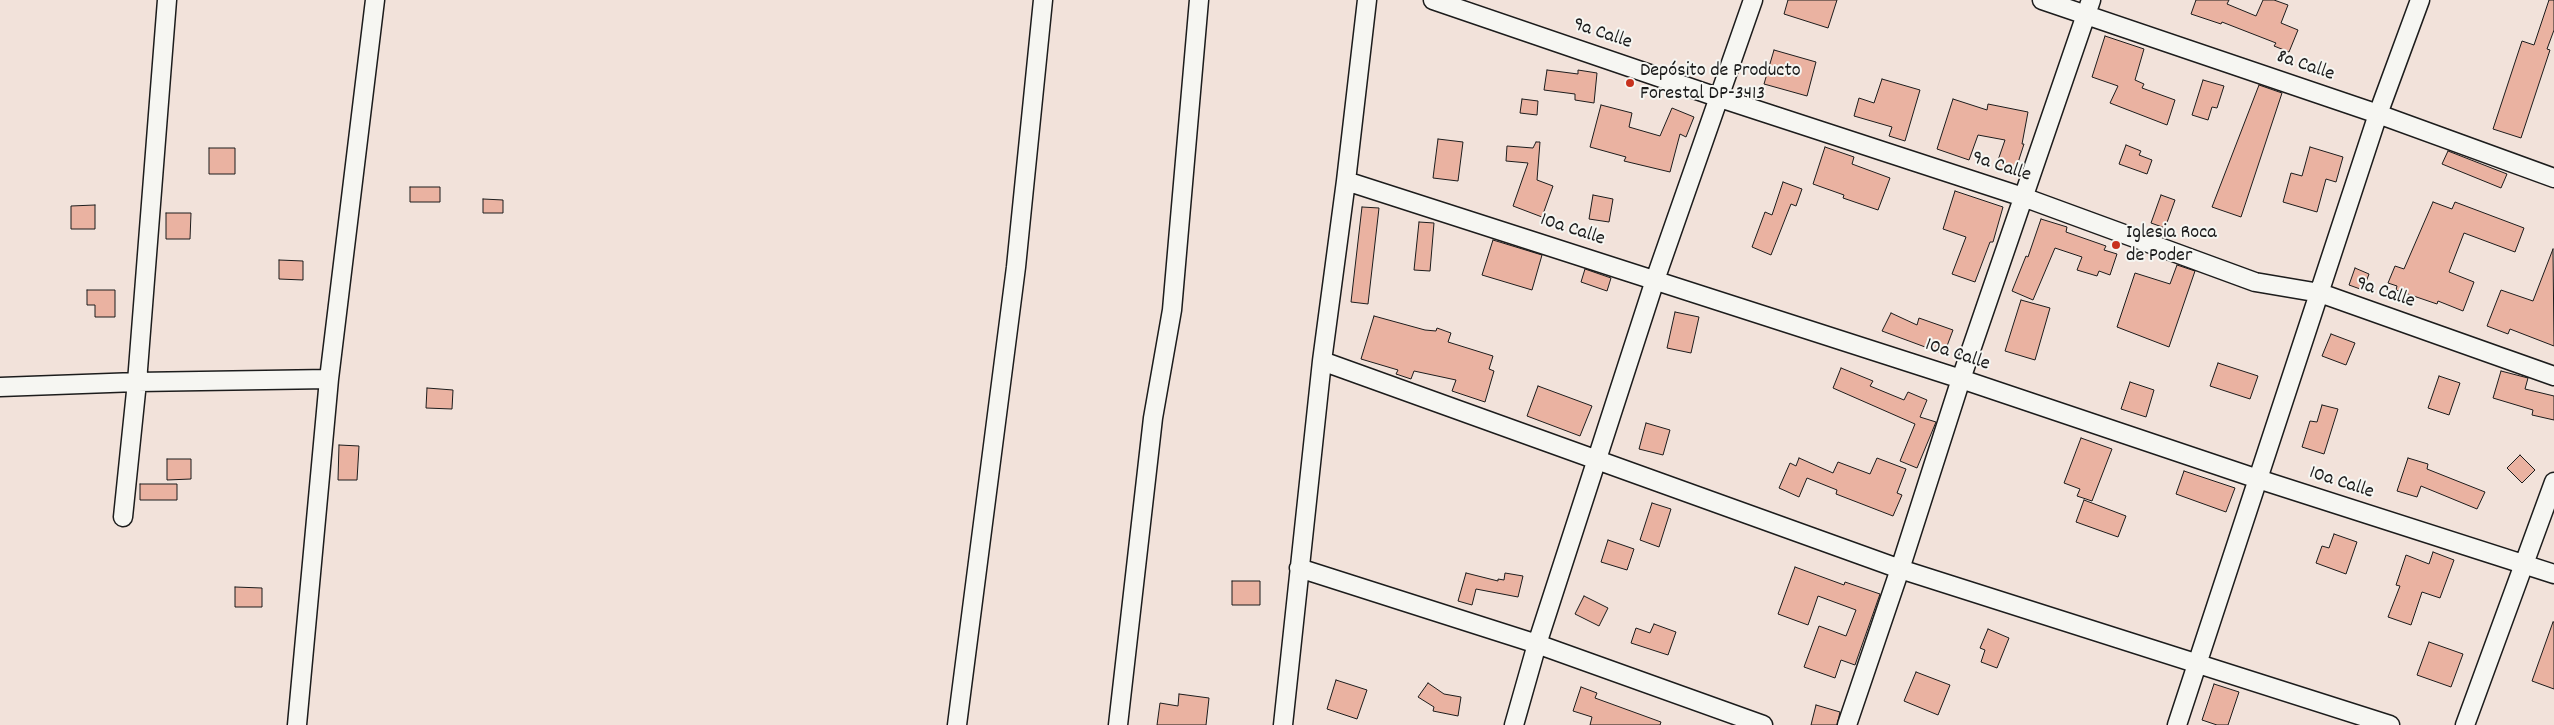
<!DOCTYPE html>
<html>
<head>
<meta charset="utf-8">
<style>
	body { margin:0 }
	canvas { display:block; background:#f2e2da }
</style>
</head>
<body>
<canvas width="2554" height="725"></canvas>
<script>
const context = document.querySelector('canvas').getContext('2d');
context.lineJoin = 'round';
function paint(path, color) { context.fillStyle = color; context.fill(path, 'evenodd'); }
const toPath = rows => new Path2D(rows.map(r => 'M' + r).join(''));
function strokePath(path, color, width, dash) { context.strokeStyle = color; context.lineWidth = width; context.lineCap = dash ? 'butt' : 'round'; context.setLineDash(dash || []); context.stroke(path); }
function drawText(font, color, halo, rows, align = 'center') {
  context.font = font + ' Dekko,sans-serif'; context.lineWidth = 4; context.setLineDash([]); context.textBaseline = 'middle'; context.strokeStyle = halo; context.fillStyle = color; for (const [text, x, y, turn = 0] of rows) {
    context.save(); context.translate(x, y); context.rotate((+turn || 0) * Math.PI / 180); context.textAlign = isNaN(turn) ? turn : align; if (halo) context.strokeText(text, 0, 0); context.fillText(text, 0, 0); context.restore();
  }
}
const building = toPath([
	[1788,0,1837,0,1828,28,1784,14,1788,0],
	[2196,0,2229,0,2227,4,2256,16,2263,0,2274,0,2288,5,2281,23,2298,30,2289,52,2274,46,2276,43,2222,22,2221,24,2191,14,2196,0],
	[2549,0,2554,0,2554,30,2547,49,2550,50,2521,138,2493,129,2522,41,2534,45,2549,0],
	[2105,36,2144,49,2135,80,2144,84,2142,88,2175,100,2167,125,2110,103,2118,86,2092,77,2105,36],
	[1774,50,1816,62,1807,96,1764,84,1774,50],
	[1547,70,1578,74,1578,70,1597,73,1594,103,1575,100,1575,94,1544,90,1547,70],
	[1882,79,1920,90,1905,141,1889,136,1892,127,1854,116,1859,98,1874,103,1882,79],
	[2203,80,2224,86,2217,108,2212,107,2208,120,2192,115,2203,80],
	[2259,85,2282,93,2241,217,2212,207,2259,85],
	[1522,99,1538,101,1537,115,1520,113,1522,99],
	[1953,99,1987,110,1988,104,2028,112,2022,144,2024,144,2015,172,1996,166,2005,140,1978,135,1969,160,1937,149,1953,99],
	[1601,105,1632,113,1629,127,1660,136,1672,108,1694,117,1686,137,1680,134,1670,172,1624,161,1626,157,1590,147,1601,105],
	[1438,139,1463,142,1458,181,1433,178,1438,139],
	[1536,142,1540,142,1537,180,1553,186,1542,217,1513,206,1528,163,1506,161,1507,146,1533,148,1536,142],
	[2126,145,2141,151,2139,155,2152,160,2147,174,2119,164,2126,145],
	[1825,147,1854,157,1852,164,1890,178,1878,210,1843,198,1844,195,1813,184,1825,147],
	[2310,147,2343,157,2336,182,2326,179,2317,212,2283,202,2291,173,2302,176,2310,147],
	[209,148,235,148,235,174,209,174,209,148],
	[2448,151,2507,174,2501,188,2442,164,2448,151],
	[1783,182,1802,189,1796,206,1791,204,1771,255,1752,247,1765,212,1772,215,1783,182],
	[410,187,440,187,440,202,410,202,410,187],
	[1955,191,2003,207,1993,242,1990,242,1975,282,1952,274,1966,237,1943,229,1955,191],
	[1593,195,1613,199,1609,222,1589,219,1593,195],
	[2161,195,2175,200,2165,228,2151,223,2161,195],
	[483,199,503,200,503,213,483,213,483,199],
	[2433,202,2452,209,2455,202,2524,228,2515,252,2464,233,2449,272,2474,282,2463,311,2438,301,2437,304,2396,290,2397,286,2388,283,2395,266,2404,269,2433,202],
	[95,205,95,229,71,229,71,206,95,205],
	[1362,207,1379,208,1368,304,1351,302,1362,207],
	[166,213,191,213,190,239,166,239,166,213],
	[2041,219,2067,227,2066,232,2106,246,2104,250,2117,254,2110,275,2099,271,2097,276,2077,270,2082,257,2055,248,2033,300,2012,291,2026,256,2028,257,2041,219],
	[1419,222,1434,223,1430,271,1414,270,1419,222],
	[1493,240,1542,255,1532,290,1482,275,1493,240],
	[2553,249,2554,346,2510,329,2508,334,2487,326,2501,290,2533,301,2553,249],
	[279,260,303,261,303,280,279,279,279,260],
	[2177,265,2195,271,2169,347,2117,327,2135,273,2170,284,2177,265],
	[2355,268,2369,274,2363,290,2349,285,2355,268],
	[1585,269,1611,278,1607,291,1581,282,1585,269],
	[87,290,115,290,115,317,95,317,95,305,87,305,87,290],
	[2021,300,2050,308,2035,360,2005,351,2021,300],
	[1675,312,1699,317,1691,353,1667,348,1675,312],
	[1891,313,1917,325,1919,318,1953,330,1944,354,1882,331,1891,313],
	[1374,316,1425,330,1436,331,1437,328,1451,333,1448,342,1493,356,1489,369,1494,371,1485,402,1452,391,1456,380,1414,371,1411,379,1396,374,1398,370,1361,359,1374,316],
	[2331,334,2355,343,2346,365,2322,356,2331,334],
	[2218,363,2258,376,2250,399,2210,386,2218,363],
	[1841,368,1873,381,1870,386,1904,400,1908,392,1927,400,1920,417,1936,422,1917,468,1900,461,1915,424,1833,388,1841,368],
	[2501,371,2528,378,2525,389,2554,396,2554,420,2532,415,2533,410,2493,398,2501,371],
	[2439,376,2460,383,2449,415,2428,408,2439,376],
	[2130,382,2154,390,2146,417,2121,409,2130,382],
	[1538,386,1592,406,1580,436,1527,416,1538,386],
	[427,388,453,390,452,409,426,408,427,388],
	[2322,405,2338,409,2324,454,2302,447,2310,421,2317,422,2322,405],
	[1646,423,1670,430,1663,455,1639,449,1646,423],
	[2081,438,2112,449,2092,501,2077,496,2080,489,2064,483,2081,438],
	[339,445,359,446,357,480,338,480,339,445],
	[2520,455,2535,470,2522,483,2507,468,2520,455],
	[1799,458,1833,473,1838,462,1870,474,1877,458,1906,469,1897,493,1902,495,1893,516,1836,494,1837,490,1807,478,1799,497,1779,488,1790,463,1796,466,1799,458],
	[2408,458,2428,464,2427,469,2485,492,2477,509,2421,486,2417,497,2397,491,2408,458],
	[167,459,191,459,191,479,167,480,167,459],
	[2184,471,2235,488,2226,512,2176,494,2184,471],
	[140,484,177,484,177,500,140,500,140,484],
	[2084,500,2126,516,2118,537,2076,522,2084,500],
	[1652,503,1671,509,1659,547,1640,540,1652,503],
	[2334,534,2357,542,2346,574,2316,563,2322,546,2329,548,2334,534],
	[1608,540,1634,549,1627,570,1601,562,1608,540],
	[2433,552,2454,560,2440,598,2422,592,2411,625,2388,617,2400,586,2396,585,2406,555,2429,564,2433,552],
	[1795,567,1844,585,1845,582,1880,594,1855,665,1841,660,1835,678,1804,667,1819,626,1846,636,1856,610,1818,596,1808,625,1778,614,1795,567],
	[1466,573,1498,581,1498,579,1504,580,1505,573,1523,576,1518,597,1476,589,1472,605,1458,601,1466,573],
	[1232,581,1260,581,1260,605,1232,605,1232,581],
	[235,587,262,588,262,607,235,607,235,587],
	[1584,596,1608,608,1599,626,1575,614,1584,596],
	[2553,622,2554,622,2554,689,2532,681,2553,622],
	[1654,624,1676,632,1668,655,1631,643,1636,628,1650,633,1654,624],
	[1988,629,2009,638,1997,668,1981,662,1985,650,1980,648,1988,629],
	[2429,642,2463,654,2451,687,2417,675,2429,642],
	[1916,672,1950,685,1938,715,1904,701,1916,672],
	[1336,680,1367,690,1357,719,1327,709,1336,680],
	[1428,683,1444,694,1461,697,1458,716,1433,711,1434,707,1418,697,1428,683],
	[2214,684,2239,692,2228,725,2217,725,2202,720,2214,684],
	[1581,687,1597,693,1595,698,1661,722,1660,725,1590,725,1592,717,1573,711,1581,687],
	[1179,694,1209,698,1206,725,1157,725,1160,703,1178,706,1179,694],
	[1816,705,1840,712,1837,725,1811,725,1816,705]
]);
const street = toPath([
	[1433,0,1720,98,2023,197,2255,282,2320,293,2554,376],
	[2042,0,2378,114,2554,178],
	[1346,181,1961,379,2258,479,2554,574],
	[1322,361,1900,569,2390,725],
	[0,387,137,382,329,379],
	[123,517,137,382,167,0],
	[1299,568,1537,644,1763,725],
	[297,725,329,379,375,0],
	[957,725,1016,267,1043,0],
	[1118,725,1153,418,1172,310,1199,0],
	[1283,725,1322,361,1346,181,1367,0],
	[1514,725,1537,644,1655,280,1753,0],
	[1847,725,1900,569,1961,379,2091,0],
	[2177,725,2378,114,2420,0],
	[2465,725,2554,482]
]);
const markers = [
	[1630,83,5,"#c8321e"],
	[2116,245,5,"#c8321e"]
];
const streetNames = [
	["9a Calle",1602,35,19],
	["8a Calle",2305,67,19],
	["9a Calle",2001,168,18],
	["10a Calle",1572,231,18],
	["9a Calle",2385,294,19],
	["10a Calle",1957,356,18],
	["10a Calle",2341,484,18]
];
const poiNames = [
	["Depósito de Producto",1640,72],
	["Forestal DP-3413",1640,95],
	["Iglesia Roca",2126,234],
	["de Poder",2126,257]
];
paint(building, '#eab2a1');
strokePath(building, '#1c1c1c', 1);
strokePath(street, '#1c1c1c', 21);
strokePath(street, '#f6f6f2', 18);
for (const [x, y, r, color] of markers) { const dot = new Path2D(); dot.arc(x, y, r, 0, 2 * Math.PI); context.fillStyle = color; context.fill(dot); strokePath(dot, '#f6f6f2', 2); }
drawText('20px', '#1c1c1c', '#f6f6f2', streetNames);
drawText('20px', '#1c1c1c', '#f6f6f2', poiNames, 'left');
</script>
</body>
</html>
